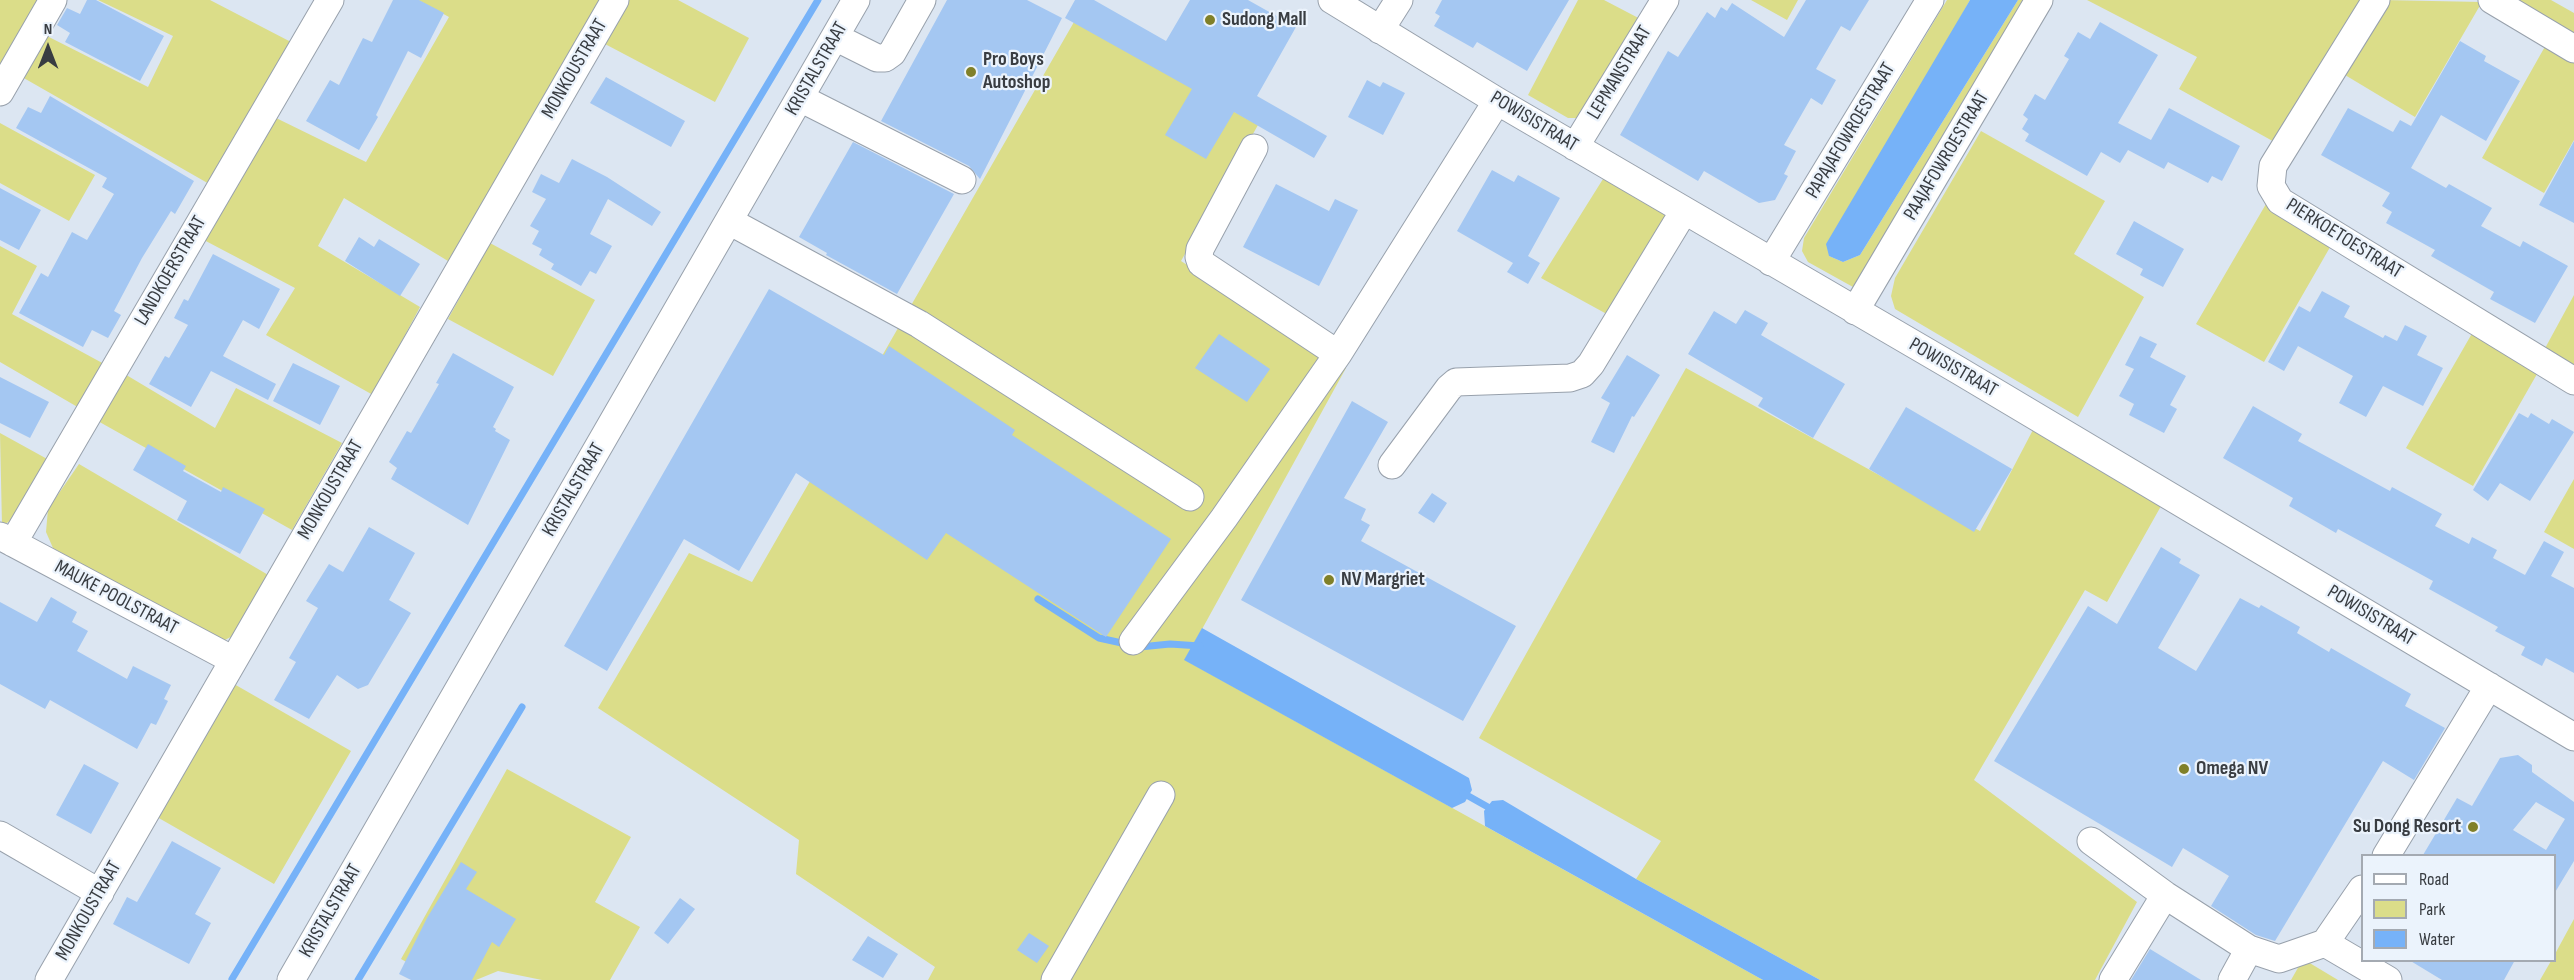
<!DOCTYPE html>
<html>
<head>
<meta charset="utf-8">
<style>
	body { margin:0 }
	#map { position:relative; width:2574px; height:980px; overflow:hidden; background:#dce6f2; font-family:"Sofia Sans Condensed",sans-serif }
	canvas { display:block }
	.legend { position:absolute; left:2361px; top:854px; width:195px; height:108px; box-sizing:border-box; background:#ebf3fc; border:2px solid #a4aab2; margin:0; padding:8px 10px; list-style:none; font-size:18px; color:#393d42 }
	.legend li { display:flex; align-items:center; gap:12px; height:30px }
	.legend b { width:30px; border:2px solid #a4aab2 }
	.north { position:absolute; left:18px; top:18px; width:60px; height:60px; -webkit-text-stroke:4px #ebf3fc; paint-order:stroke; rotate:0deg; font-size:16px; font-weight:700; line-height:24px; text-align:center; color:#393d42 }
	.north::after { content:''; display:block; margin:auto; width:21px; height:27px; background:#393d42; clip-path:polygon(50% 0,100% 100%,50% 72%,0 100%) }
</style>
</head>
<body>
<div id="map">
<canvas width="2574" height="980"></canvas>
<ul class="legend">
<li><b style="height:8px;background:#fff"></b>Road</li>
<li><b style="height:16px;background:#dbdd89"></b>Park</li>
<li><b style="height:16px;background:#76b2f8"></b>Water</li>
</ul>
<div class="north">N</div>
</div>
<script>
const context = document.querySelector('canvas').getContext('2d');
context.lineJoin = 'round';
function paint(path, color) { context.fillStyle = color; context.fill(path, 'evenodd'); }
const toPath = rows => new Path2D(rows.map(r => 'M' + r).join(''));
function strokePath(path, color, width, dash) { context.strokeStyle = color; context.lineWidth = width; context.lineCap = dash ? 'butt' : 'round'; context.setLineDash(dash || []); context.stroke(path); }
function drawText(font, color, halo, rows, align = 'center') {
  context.font = font + ' "Sofia Sans Condensed",sans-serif'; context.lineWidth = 4.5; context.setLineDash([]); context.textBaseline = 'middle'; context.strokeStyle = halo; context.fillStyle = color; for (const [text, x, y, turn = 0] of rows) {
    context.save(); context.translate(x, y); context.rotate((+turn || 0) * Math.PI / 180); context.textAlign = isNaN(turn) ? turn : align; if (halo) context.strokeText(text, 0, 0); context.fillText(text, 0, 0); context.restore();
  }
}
const green = toPath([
	[0,0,37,0,0,65],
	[98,0,210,0,291,42,211,185,15,73,39,32,148,87,173,36],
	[418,0,604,0,448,261,344,198,318,246,420,307,373,395,266,335,295,288,202,239,272,116,366,162,449,17],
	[629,0,678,0,749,38,715,102,605,44],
	[1578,0,1604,0,1648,23,1581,118,1568,118,1528,95],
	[1751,0,1798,0,1787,20],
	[1947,0,1970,0,1829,256,1843,262,1860,255,2018,0,2033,0,1864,284,1853,287,1808,262,1802,251,1804,238],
	[2087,0,2367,0,2278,144,2179,89,2197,57],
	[2382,0,2482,2,2415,117,2340,72],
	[2514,0,2551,0,2574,13,2574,36],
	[1074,22,1258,125,1181,261,1346,368,1185,660,1763,980,928,980,935,967,796,874,799,840,598,708,689,553,752,582],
	[2547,43,2574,59,2574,140,2544,193,2482,158],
	[0,123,95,175,69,221,0,183],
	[1981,131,2105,201,2074,254,2144,297,2078,417,1895,309,1891,296,1895,278],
	[1608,171,1674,209,1614,318,1541,278],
	[2266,204,2333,242,2264,362,2196,324],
	[490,243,595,300,553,376,448,319],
	[0,246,37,266,12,314,106,365,81,409,0,362],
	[2574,295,2574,370,2543,352],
	[2474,330,2541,367,2473,486,2406,448],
	[1686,368,1980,531,2035,426,2165,499,2107,602,2085,590,1974,780,2137,902,2095,980,1820,980,1636,879,1661,841,1479,738],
	[123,373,215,428,236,388,342,443,292,530,96,420],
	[0,433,49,460,16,517,2,526],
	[79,464,270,576,238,633,225,640,206,634,53,548,46,532,48,509],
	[2574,479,2574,549,2544,532],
	[234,684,351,751,274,884,157,817],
	[507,769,631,837,595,902,640,927,610,980,542,980,498,971,476,980,439,980,401,959],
	[2574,919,2574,980,2540,980,2551,961,2554,960,2555,954],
	[2303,959,2338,980,2291,980]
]);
const water = toPath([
	[1970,0,2018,0,1860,255,1843,262,1829,256,1826,244],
	[1202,628,1469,778,1472,790,1465,802,1452,808,1184,660],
	[1503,800,1636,879,1820,980,1763,980,1485,826,1484,811,1492,801]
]);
const stream = toPath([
	[1038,599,1099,638,1140,647,1170,644,1200,646],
	[1463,793,1495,811],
	[232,979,818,0],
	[358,980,522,707]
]);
const building = toPath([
	[87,0,96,0,164,36,140,81,65,42,70,33,57,25,67,8,80,14],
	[393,0,419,0,444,13,421,58,408,51,376,115,378,117,359,150,306,121,330,80,339,85,363,38,372,42],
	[947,0,1027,0,1062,18,980,179,969,166,881,121],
	[1075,0,1094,0,1166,41,1190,0,1248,0,1296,27,1257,96,1327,136,1314,158,1234,112,1206,159,1165,135,1192,89,1065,18],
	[1442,0,1569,0,1527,71,1477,42,1473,48,1434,26,1440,16,1435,13],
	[1806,0,1869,0,1850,31,1841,26,1816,69,1836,80,1822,105,1811,98,1784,145,1796,151,1784,174,1788,176,1775,200,1759,203,1704,171,1698,181,1620,135,1668,51,1678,57,1707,12,1715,18,1721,7,1727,11,1732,3,1784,37],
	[2100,22,2158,55,2118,123,2151,140,2169,108,2240,146,2222,181,2212,176,2208,183,2168,162,2164,169,2128,150,2120,163,2101,152,2087,176,2025,141,2029,134,2022,129,2028,119,2023,115,2035,94,2045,100,2069,59,2064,56,2078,32,2090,39],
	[2460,41,2486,56,2484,61,2520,81,2486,141,2441,115,2411,168,2446,188,2449,184,2492,208,2481,226,2520,247,2523,241,2568,266,2535,323,2490,299,2494,292,2431,256,2435,250,2386,223,2392,212,2382,206,2390,193,2321,155,2348,108,2393,132,2400,120,2411,126],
	[606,77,685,121,671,147,590,103],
	[1367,80,1380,87,1383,82,1405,93,1383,135,1348,117],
	[50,96,194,181,175,214,171,211,142,258,114,311,121,315,108,338,92,330,83,347,19,313,41,273,48,277,72,232,87,240,114,194,102,187,107,178,16,128,28,107,41,113],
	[2574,141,2574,223,2539,205],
	[853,142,954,194,897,294,826,255,827,253,799,237],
	[572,159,607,177,661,212,652,226,608,199,590,234,612,246,596,274,590,271,581,286,551,269,554,264,539,255,542,249,532,244,539,231,530,226,546,199,532,192,541,174,559,183],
	[1492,170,1514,182,1518,175,1560,198,1528,256,1540,263,1528,284,1507,272,1513,263,1457,231],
	[1276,184,1329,211,1335,199,1358,210,1319,286,1243,247],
	[0,188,41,210,19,250,0,240],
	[2134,221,2184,249,2163,287,2140,275,2143,269,2116,254],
	[359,237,374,247,379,239,420,264,400,296,345,261],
	[213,254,280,289,259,329,243,320,223,356,276,384,268,400,211,371,191,407,149,384,165,356,169,358,188,325,174,318,184,299,188,301],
	[769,289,884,355,889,346,1015,430,1012,435,1171,539,1106,637,946,533,927,560,796,473,739,571,684,539,607,671,564,646],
	[2322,291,2350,306,2344,317,2383,338,2385,335,2397,341,2405,325,2427,336,2417,355,2443,368,2423,406,2383,386,2366,417,2339,403,2353,376,2298,346,2284,371,2268,362,2299,306,2310,312],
	[1745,310,1768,323,1761,335,1845,384,1813,438,1758,406,1763,398,1688,354,1714,311,1736,324],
	[1219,334,1270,369,1247,402,1195,368],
	[2140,336,2157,344,2150,357,2186,376,2170,405,2177,409,2164,433,2129,415,2134,404,2119,396,2134,369,2125,365],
	[453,353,514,387,493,427,496,429,495,431,510,440,468,525,391,479,397,468,389,462,407,431,411,433,439,384,436,383],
	[1627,355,1660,375,1634,417,1632,416,1614,453,1591,442,1610,403,1601,398],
	[293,363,340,386,320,425,273,401],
	[0,377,49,402,30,438,0,423],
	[1352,401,1388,422,1344,498,1366,509,1361,520,1370,525,1361,541,1516,626,1463,721,1241,600],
	[2253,406,2302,434,2298,441,2390,491,2392,487,2442,514,2435,526,2469,544,2472,537,2497,550,2493,558,2525,575,2544,541,2564,552,2551,576,2574,588,2574,673,2546,658,2542,666,2521,655,2525,647,2495,631,2498,627,2429,589,2433,581,2338,529,2336,533,2289,506,2293,498,2223,458],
	[1906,407,2012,469,1974,532,1869,469],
	[2519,413,2528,418,2531,413,2549,424,2552,419,2574,432,2530,501,2500,483,2488,501,2473,490],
	[148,444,186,466,183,471,221,492,223,487,265,509,240,554,177,520,187,501,133,470],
	[1432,493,1447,503,1434,523,1418,513],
	[369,527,415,553,389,600,411,613,368,685,358,689,337,675,309,719,274,700,296,662,289,658,318,608,306,601,329,564,343,572],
	[2161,547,2181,559,2179,563,2200,575,2158,648,2196,671,2240,598,2259,608,2261,605,2300,627,2297,633,2329,652,2331,648,2411,694,2405,706,2445,728,2414,780,2383,761,2275,941,2256,935,2211,906,2229,876,2183,848,2172,867,1994,761,2088,606,2117,624],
	[51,597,77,612,72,622,88,631,77,651,127,679,133,666,171,685,164,699,168,701,156,725,151,723,137,749,50,700,45,709,0,684,0,602,37,622],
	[2518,755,2532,765,2532,772,2574,802,2574,861,2554,894,2554,855,2423,855,2457,798,2472,806,2500,758],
	[2536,802,2565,819,2546,850,2513,830],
	[84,764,119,783,91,834,56,815],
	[172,841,221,868,195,914,211,923,189,964,113,924,127,897,137,902],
	[461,862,477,872,466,889,516,919,499,947,492,942,472,980,411,980,399,974,427,918],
	[680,898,695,909,668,944,654,933],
	[1029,933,1049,946,1037,963,1017,950],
	[868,936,898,954,883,978,852,960],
	[2150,949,2201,980,2131,980],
	[2409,960,2515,960,2504,980,2442,980]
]);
const minor = toPath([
	[1332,0,1497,101,1958,370,2574,737],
	[2376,0,2273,166,2271,186,2280,201,2574,381],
	[2492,0,2574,49],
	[1380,30,1399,0],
	[835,37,877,58,885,58,892,53,922,0],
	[0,92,53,0],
	[800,98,962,180],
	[1575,147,1665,0],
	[1254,148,1200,249,1199,257,1201,263,1338,354,1497,101],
	[729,221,919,324,1190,497],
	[1771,262,1930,0],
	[1855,311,2039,0],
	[1392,465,1449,388,1456,382,1570,378,1582,374,1591,364,1684,211],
	[0,536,233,660],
	[13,543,330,0],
	[1133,641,1224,518,1338,354],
	[0,835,100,893],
	[2091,841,2165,895,2249,949,2279,959,2325,943,2362,889],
	[2386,856,2489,686],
	[2325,943,2388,980],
	[49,980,615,0],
	[291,980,856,0],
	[1055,980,1161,795],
	[2113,980,2165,895],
	[2232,980,2249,949]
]);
const markers = [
	[1210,20,6,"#808029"],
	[971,72,6,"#808029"],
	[1329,580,6,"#808029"],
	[2184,769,6,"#808029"],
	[2473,827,6,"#808029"]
];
const poiNames = [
	["Sudong Mall",1222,20],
	["Pro Boys",983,60],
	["Autoshop",983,83],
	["NV Margriet",1341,580],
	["Omega NV",2196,769],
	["Su Dong Resort",2461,827,"right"]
];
const streetNames = [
	["MONKOUSTRAAT",575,69,-60],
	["KRISTALSTRAAT",817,69,-60],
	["LEPMANSTRAAT",1620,73,-59],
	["POWISISTRAAT",1534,122,31],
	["PAPAJAFOWROESTRAAT",1851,131,-59],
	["PAAJAFOWROESTRAAT",1947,156,-59],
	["PIERKOETOESTRAAT",2344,239,32],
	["LANDKOERSTRAAT",171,271,-60],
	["POWISISTRAAT",1953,368,30],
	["MONKOUSTRAAT",331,490,-60],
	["KRISTALSTRAAT",574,490,-60],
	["MAUKE POOLSTRAAT",116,598,28],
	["POWISISTRAAT",2371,616,31],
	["MONKOUSTRAAT",89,911,-60],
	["KRISTALSTRAAT",331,911,-60]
];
paint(green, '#dbdd89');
paint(water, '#76b2f8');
strokePath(stream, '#76b2f8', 7);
paint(building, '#a4c7f2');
strokePath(minor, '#98a1ac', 29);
strokePath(minor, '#fff', 27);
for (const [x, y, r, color] of markers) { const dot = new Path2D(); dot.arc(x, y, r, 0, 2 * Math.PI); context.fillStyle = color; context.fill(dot); strokePath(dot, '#ebf3fc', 2); }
drawText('bold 20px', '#393d42', '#ebf3fc', poiNames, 'left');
drawText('20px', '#393d42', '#ebf3fc', streetNames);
</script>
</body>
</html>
